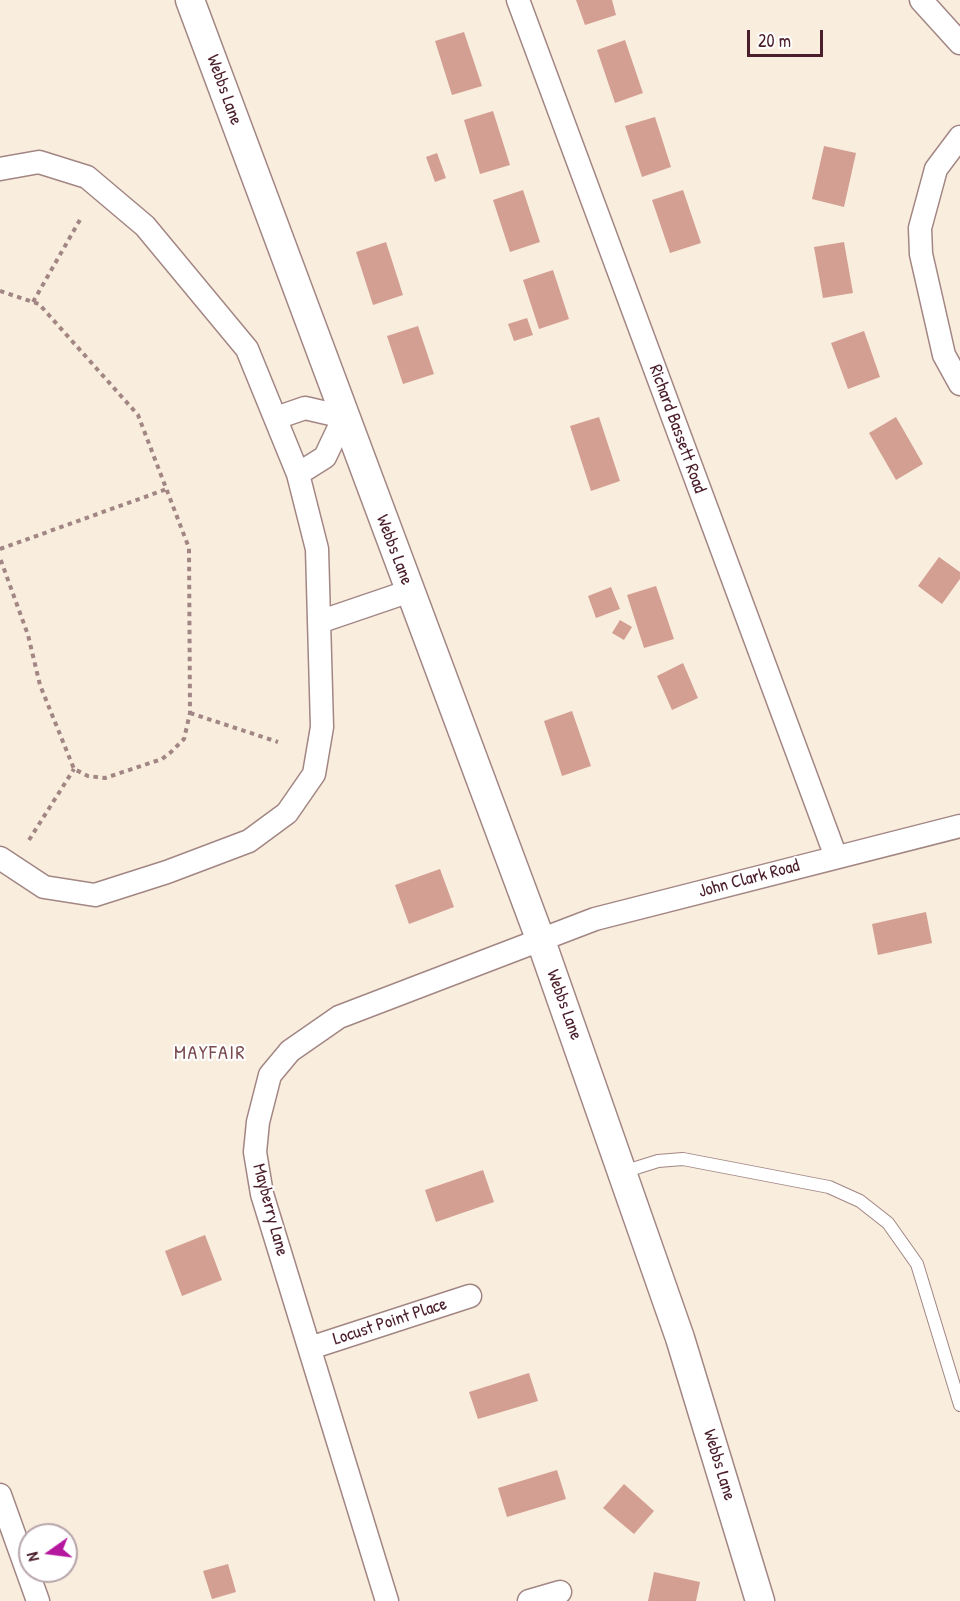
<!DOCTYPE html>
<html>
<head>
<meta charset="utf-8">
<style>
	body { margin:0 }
	#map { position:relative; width:960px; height:1601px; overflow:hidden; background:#f9eddd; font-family:"Patrick Hand",sans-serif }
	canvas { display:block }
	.north { position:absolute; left:18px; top:1523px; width:60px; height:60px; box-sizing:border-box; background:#fff; border:2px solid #b7a5aa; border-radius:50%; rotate:256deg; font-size:16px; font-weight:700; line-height:24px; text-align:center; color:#4a1f2b }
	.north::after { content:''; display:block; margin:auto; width:21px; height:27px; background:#b5179e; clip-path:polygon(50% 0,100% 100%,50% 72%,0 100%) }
	.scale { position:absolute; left:747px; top:30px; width:76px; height:27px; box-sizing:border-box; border:3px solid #4a1f2b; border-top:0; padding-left:8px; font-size:18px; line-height:21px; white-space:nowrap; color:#4a1f2b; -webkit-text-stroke:4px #fff; paint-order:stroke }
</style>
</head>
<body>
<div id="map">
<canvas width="960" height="1601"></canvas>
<div class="north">N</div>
<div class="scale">20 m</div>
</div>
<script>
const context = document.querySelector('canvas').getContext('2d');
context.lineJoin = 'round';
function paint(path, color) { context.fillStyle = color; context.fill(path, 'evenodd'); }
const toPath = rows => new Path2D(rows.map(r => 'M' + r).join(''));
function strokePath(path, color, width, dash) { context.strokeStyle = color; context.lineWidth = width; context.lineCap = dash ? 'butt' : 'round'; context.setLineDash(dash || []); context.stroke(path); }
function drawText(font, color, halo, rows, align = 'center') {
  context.font = font + ' "Patrick Hand",sans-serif'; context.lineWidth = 4.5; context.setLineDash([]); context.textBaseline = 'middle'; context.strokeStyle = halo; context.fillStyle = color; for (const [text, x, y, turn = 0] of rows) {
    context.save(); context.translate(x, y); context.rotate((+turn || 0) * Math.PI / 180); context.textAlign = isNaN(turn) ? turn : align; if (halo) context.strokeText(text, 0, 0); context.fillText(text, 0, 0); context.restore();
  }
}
const building = toPath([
	[576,0,612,0,616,15,585,25],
	[464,32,482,86,452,95,435,41],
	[625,40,643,93,615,103,597,50],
	[493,111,510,165,480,174,464,120],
	[655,117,671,167,642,177,625,126],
	[824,146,856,153,844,207,812,199],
	[437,153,446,178,435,182,426,157],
	[523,190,540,242,510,252,493,200],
	[683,190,701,243,670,253,652,200],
	[386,242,403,295,373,305,356,252],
	[844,242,853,293,823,298,814,247],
	[553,270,569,319,539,329,523,280],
	[527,318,533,335,514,341,508,324],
	[418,326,434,374,403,384,387,336],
	[864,331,880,377,848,389,831,343],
	[599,417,620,481,591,491,570,426],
	[896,417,923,464,896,480,869,433],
	[939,557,960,572,960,579,942,604,918,586],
	[656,586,674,639,644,648,627,595],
	[611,587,620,609,596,618,588,596],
	[620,620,632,627,624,640,612,633],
	[683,663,698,698,672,710,657,676],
	[572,711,591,766,562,776,544,721],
	[440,869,454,907,409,924,395,885],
	[926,912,932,943,878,955,872,924],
	[483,1170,494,1202,436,1222,425,1190],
	[205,1235,222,1280,182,1296,165,1251],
	[529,1373,538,1401,478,1419,469,1392],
	[557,1470,566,1499,507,1517,498,1488],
	[624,1484,654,1511,634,1534,603,1508],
	[228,1564,236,1592,212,1599,203,1571],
	[654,1572,700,1582,696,1601,648,1601]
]);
const path = toPath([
	[0,291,39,304,138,415,189,548,190,713,184,739,171,752,162,759,105,778,88,776,74,769,40,685,28,635,0,558],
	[33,302,81,218],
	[0,549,167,489],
	[190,713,278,742],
	[29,840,74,769]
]);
const service = toPath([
	[623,1172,658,1161,683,1159,829,1187,860,1201,888,1223,917,1264,960,1405]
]);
const minor = toPath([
	[518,0,836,857],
	[921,0,960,43],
	[960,137,936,169,920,228,921,254,944,355,960,384],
	[0,169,39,162,87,177,145,226,247,349,298,474,317,549,322,727,314,774,287,813,249,841,167,872,95,895,44,887,0,858],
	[276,418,305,408,344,417,325,457,298,474],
	[319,622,410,591],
	[310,1348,470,1296],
	[0,1495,38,1601],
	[387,1601,262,1194,255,1152,258,1122,270,1075,290,1051,339,1017,595,919,960,826],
	[529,1601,560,1592]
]);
const tertiary = toPath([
	[190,0,541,941,680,1338,760,1601]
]);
const streetNames = [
	["Webbs Lane",224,90,70],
	["Richard Bassett Road",677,429,70],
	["Webbs Lane",394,550,69],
	["John Clark Road",749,879,-15],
	["Webbs Lane",564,1005,70],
	["Mayberry Lane",270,1210,75],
	["Locust Point Place",390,1322,-18],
	["Webbs Lane",719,1465,73]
];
const neighbourhoodNames = [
	["MAYFAIR",210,1054]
];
paint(building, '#d39f93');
strokePath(service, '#a28684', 14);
strokePath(minor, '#a28684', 25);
strokePath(tertiary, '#a28684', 31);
strokePath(path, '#a28684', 4, [4.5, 4.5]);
strokePath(service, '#fff', 12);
strokePath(minor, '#fff', 22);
strokePath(tertiary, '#fff', 28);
drawText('18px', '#4a1f2b', '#fff', streetNames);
context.letterSpacing = '1.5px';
drawText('20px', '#7a4c4f', '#fff', neighbourhoodNames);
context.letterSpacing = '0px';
</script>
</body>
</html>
